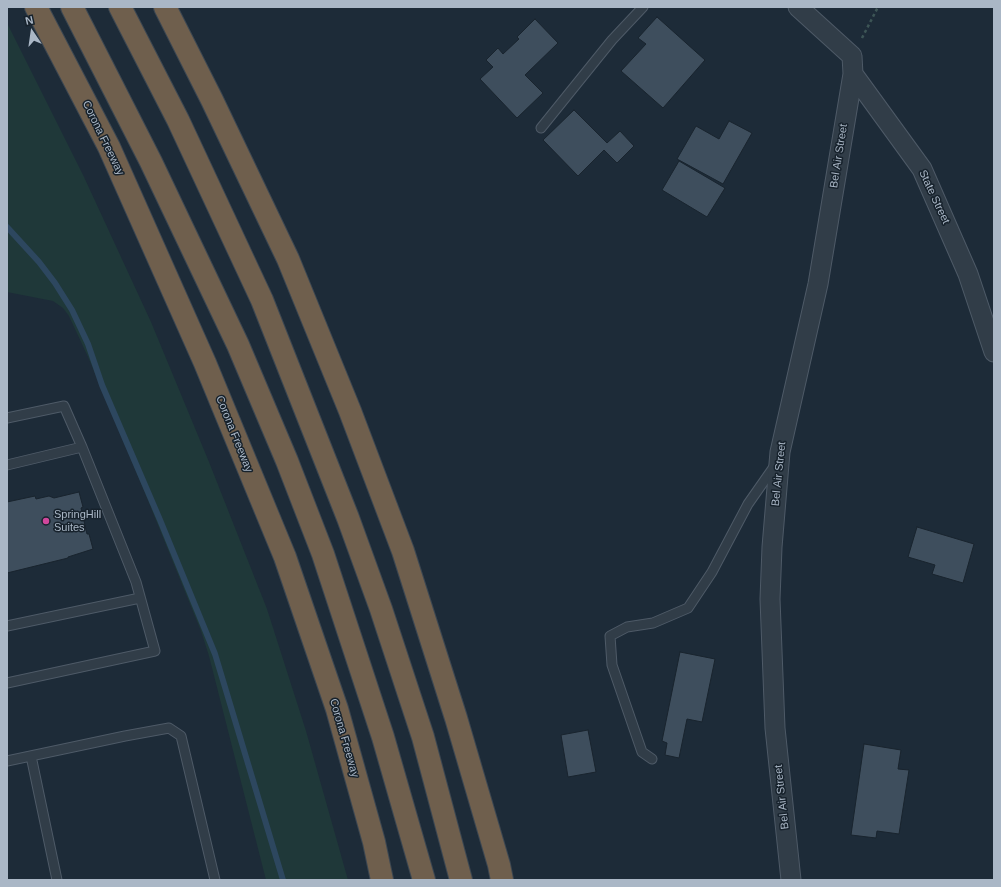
<!DOCTYPE html>
<html>
<head>
<meta charset="utf-8">
<style>
	body { margin:0 }
	#map { position:relative; width:1001px; height:887px; overflow:hidden; background:#1d2b38; font-family:Arial,sans-serif }
	canvas { display:block }
	.frame { position:absolute; inset:0; border:8px solid #aab7c6; pointer-events:none }
	.north { position:absolute; left:12px; top:12px; width:40px; height:40px; -webkit-text-stroke:3px #17222c; paint-order:stroke; rotate:347deg; font-size:11px; font-weight:700; line-height:16px; text-align:center; color:#aab7c6 }
	.north::after { content:''; display:block; margin:auto; width:14px; height:18px; background:#aab7c6; clip-path:polygon(50% 0,100% 100%,50% 72%,0 100%) }
</style>
</head>
<body>
<div id="map">
<canvas width="1001" height="887"></canvas>
<div class="frame"></div>
<div class="north">N</div>
</div>
<script>
const context = document.querySelector('canvas').getContext('2d');
context.lineJoin = 'round';
function paint(path, color) { context.fillStyle = color; context.fill(path, 'evenodd'); }
const toPath = rows => new Path2D(rows.map(r => 'M' + r).join(''));
function strokePath(path, color, width, dash) { context.strokeStyle = color; context.lineWidth = width; context.lineCap = dash ? 'butt' : 'round'; context.setLineDash(dash || []); context.stroke(path); }
function drawText(font, color, halo, rows, align = 'center') {
  context.font = font + ' Arial,sans-serif'; context.lineWidth = 3; context.setLineDash([]); context.textBaseline = 'middle'; context.strokeStyle = halo; context.fillStyle = color; for (const [text, x, y, turn = 0] of rows) {
    context.save(); context.translate(x, y); context.rotate((+turn || 0) * Math.PI / 180); context.textAlign = isNaN(turn) ? turn : align; if (halo) context.strokeText(text, 0, 0); context.fillText(text, 0, 0); context.restore();
  }
}
const green = toPath([
	[7,23,84,177,151,322,209,462,267,609,306,731,348,880,266,880,209,656,201,631,145,493,89,359,69,316,63,308,53,301,7,292]
]);
const stream = toPath([
	[7,227,39,262,55,283,72,310,88,344,102,385,160,520,215,654,283,880]
]);
const building = toPath([
	[657,17,705,60,663,108,621,71,646,44,638,38,657,17],
	[535,19,558,43,525,75,543,93,517,118,480,79,493,67,486,60,498,48,503,54,519,39,517,37,535,19],
	[574,110,607,143,620,131,634,146,617,163,604,150,578,176,543,140,574,110],
	[729,121,752,133,723,184,677,159,696,126,719,139,729,121],
	[679,161,725,188,707,217,662,190,679,161],
	[79,492,83,507,81,508,87,534,89,534,93,549,68,557,68,558,7,573,7,502,35,496,36,499,49,496,54,498,79,492],
	[917,527,974,544,963,583,932,574,935,565,908,557,917,527],
	[680,652,715,659,702,722,687,719,679,758,665,755,667,743,662,741,680,652],
	[588,730,596,772,568,777,561,735,588,730],
	[864,744,901,750,898,769,909,770,899,834,877,831,876,838,851,835,864,744]
]);
const path = toPath([
	[862,38,878,7]
]);
const service = toPath([
	[541,128,612,40,643,7],
	[7,418,64,406,82,447],
	[7,465,82,447,136,582,155,651,7,683],
	[7,626,140,598],
	[31,756,57,880],
	[652,759,642,752,612,665,610,636,627,627,653,623,688,608,712,572,748,504,776,464],
	[7,761,125,736,169,728,181,736,215,880]
]);
const minor = toPath([
	[798,7,852,56,853,74,922,169,968,274,994,352],
	[791,880,775,728,770,599,772,547,780,452,818,284,853,74]
]);
const motorway = toPath([
	[36,7,109,147,205,363,285,557,337,709,374,842,382,880],
	[72,7,151,162,238,345,287,461,323,554,383,737,424,880],
	[120,7,178,120,262,300,348,518,381,609,423,737,461,880],
	[165,7,212,100,288,259,350,411,403,551,456,718,499,865,502,880]
]);
const markers = [
	[46,521,4,"#d1479c"]
];
const streetNames = [
	["Corona Freeway",103,138,64],
	["Bel Air Street",839,156,-81],
	["State Street",934,197,65],
	["Corona Freeway",234,434,68],
	["Bel Air Street",779,474,-84],
	["Corona Freeway",344,738,74],
	["Bel Air Street",782,797,-96]
];
const poiNames = [
	["SpringHill",54,515],
	["Suites",54,528]
];
paint(green, '#1f3839');
strokePath(stream, '#2d475f', 6);
paint(building, '#3e4e5d');
strokePath(building, '#19242e', 1);
strokePath(service, '#4e5a67', 11);
strokePath(minor, '#4e5a67', 21);
strokePath(motorway, '#3c4752', 24);
strokePath(path, '#3d5556', 2.5, [3, 3]);
strokePath(service, '#313d48', 9);
strokePath(minor, '#313d48', 19);
strokePath(motorway, '#6f5f4d', 22);
for (const [x, y, r, color] of markers) { const dot = new Path2D(); dot.arc(x, y, r, 0, 2 * Math.PI); context.fillStyle = color; context.fill(dot); strokePath(dot, '#17222c', 1.5); }
drawText('11px', '#aab7c6', '#17222c', streetNames);
drawText('11px', '#aab7c6', '#17222c', poiNames, 'left');
</script>
</body>
</html>
